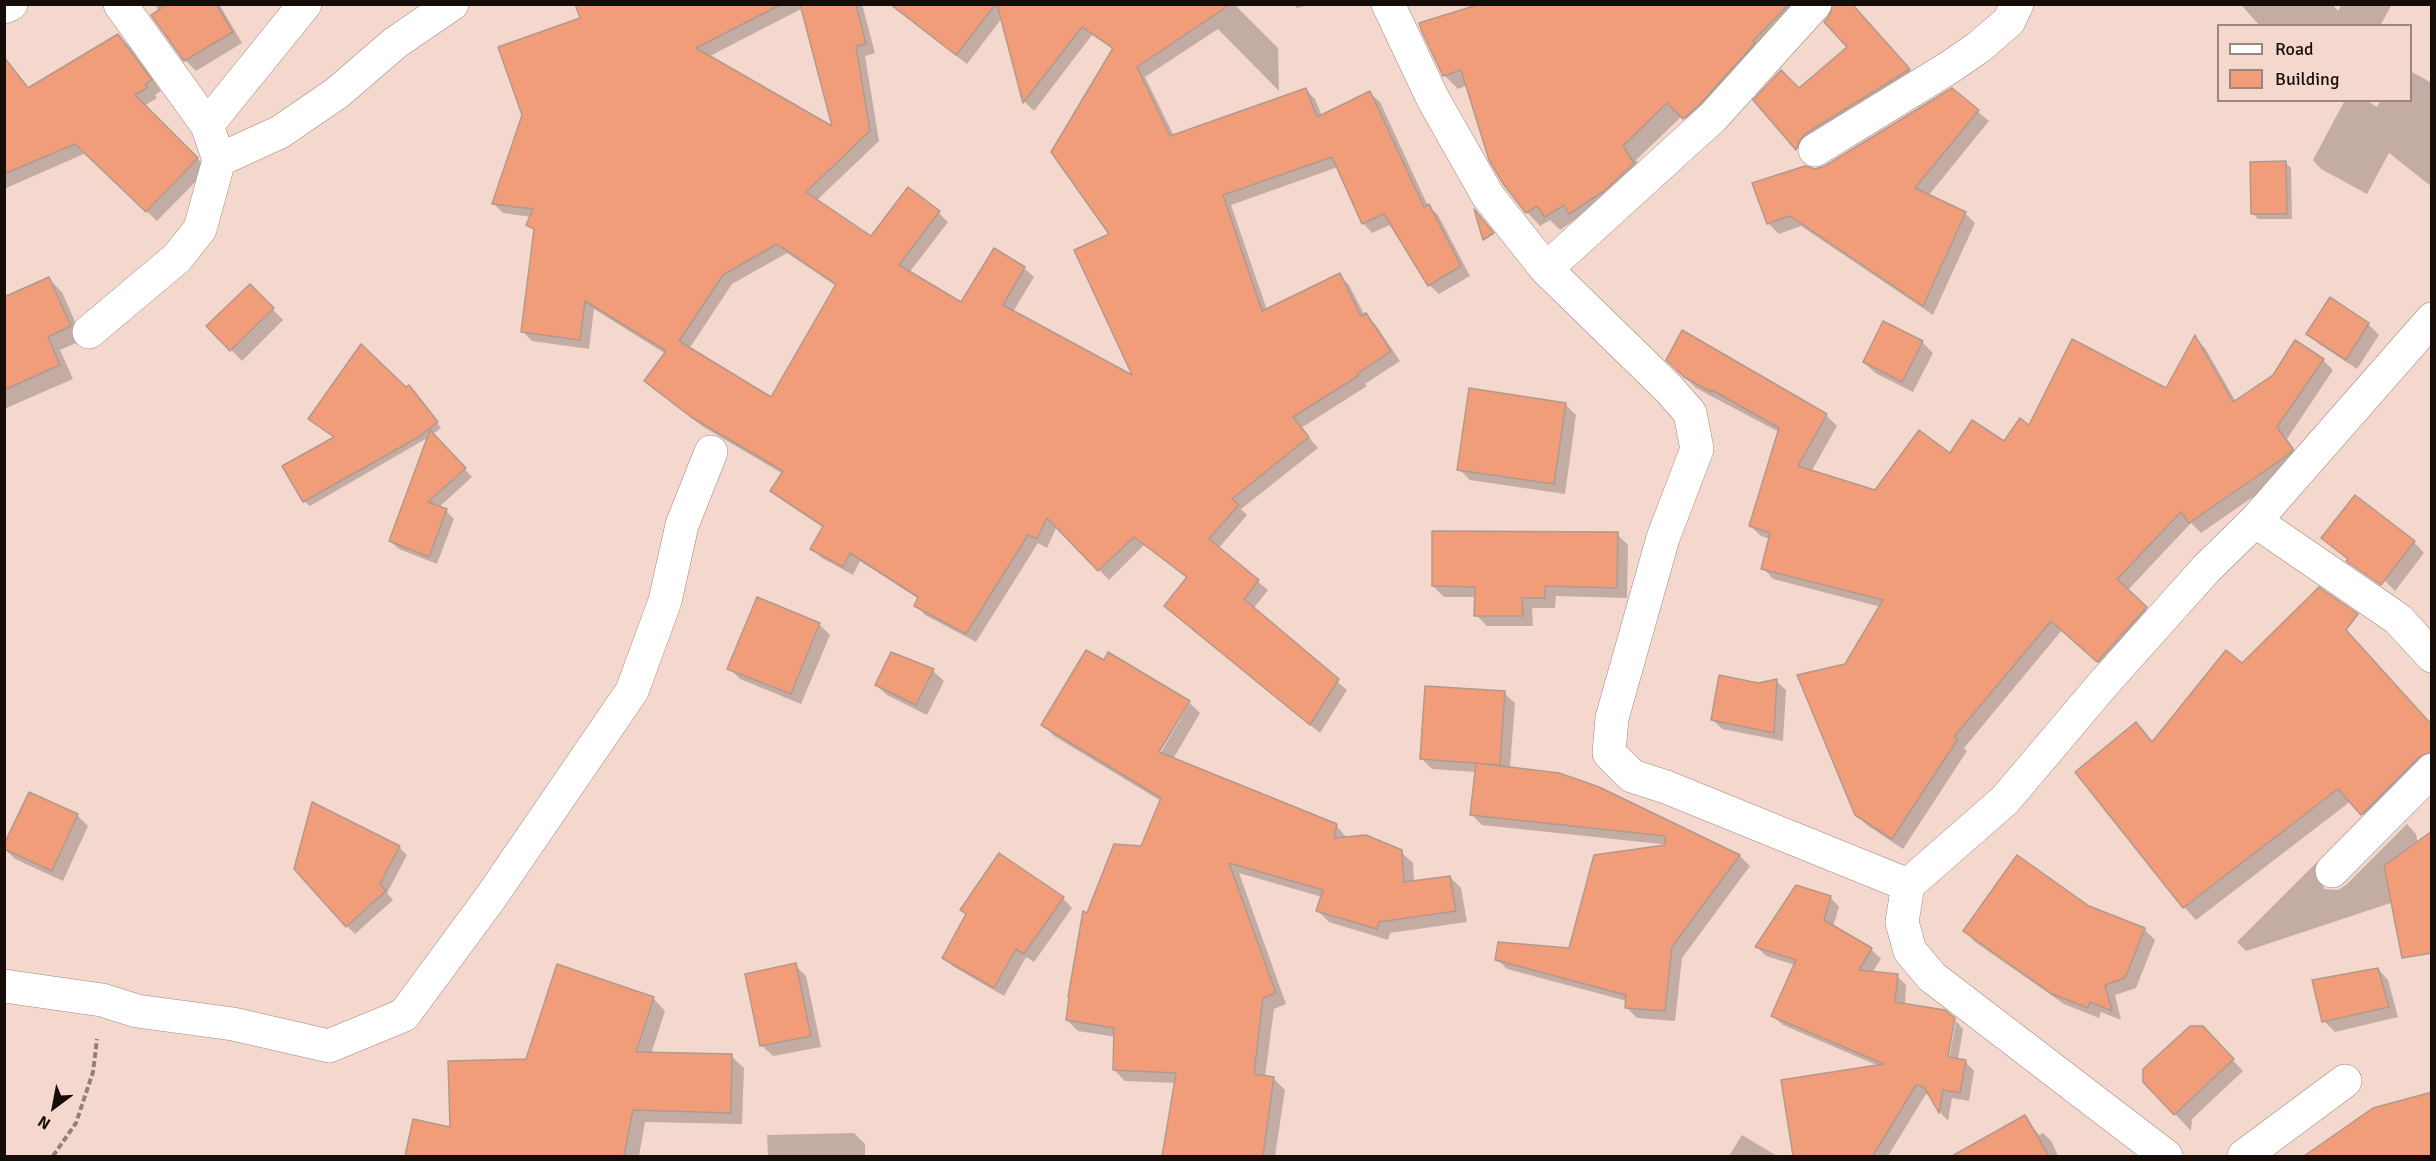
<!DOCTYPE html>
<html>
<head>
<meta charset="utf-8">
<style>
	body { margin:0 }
	#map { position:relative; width:2436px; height:1161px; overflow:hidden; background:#f4d8cd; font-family:Signika,sans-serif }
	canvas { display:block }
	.frame { position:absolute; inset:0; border:6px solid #160d09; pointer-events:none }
	.legend { position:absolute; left:2217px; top:24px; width:195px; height:78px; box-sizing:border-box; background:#f4d8cd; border:2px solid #9b877f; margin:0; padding:8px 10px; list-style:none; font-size:18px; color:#160d09 }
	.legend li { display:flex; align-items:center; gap:12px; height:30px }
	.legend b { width:30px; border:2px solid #9b877f }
	.north { position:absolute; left:24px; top:1077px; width:60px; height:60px; -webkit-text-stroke:4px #f4d8cd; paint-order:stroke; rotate:212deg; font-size:16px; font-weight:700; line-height:24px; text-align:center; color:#160d09 }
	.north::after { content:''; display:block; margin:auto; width:21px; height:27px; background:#160d09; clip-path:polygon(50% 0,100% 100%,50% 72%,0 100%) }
</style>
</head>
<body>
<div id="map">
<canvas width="2436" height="1161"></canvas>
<div class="frame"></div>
<ul class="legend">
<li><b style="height:8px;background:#fff"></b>Road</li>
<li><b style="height:16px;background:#f19d7a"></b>Building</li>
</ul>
<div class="north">N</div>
</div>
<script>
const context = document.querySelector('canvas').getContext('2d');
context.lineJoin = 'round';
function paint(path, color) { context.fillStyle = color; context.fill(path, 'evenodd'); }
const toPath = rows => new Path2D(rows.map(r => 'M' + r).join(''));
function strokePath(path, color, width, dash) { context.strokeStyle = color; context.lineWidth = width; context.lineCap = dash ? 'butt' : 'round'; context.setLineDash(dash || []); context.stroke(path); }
const shadow = toPath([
	[155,4,219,4,242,43,196,71,185,60],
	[576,4,862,4,875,53,865,56,879,141,816,201,871,238,939,213,948,222,909,273,962,304,1024,268,1034,277,1013,312,1135,378,1111,234,1114,50,1092,35,1034,111,1025,102,1002,18,967,64,889,4,1234,4,1278,48,1279,91,1218,29,1145,77,1174,136,1306,90,1315,99,1322,116,1370,93,1380,102,1428,206,1438,215,1470,276,1439,294,1429,285,1392,224,1372,233,1363,223,1338,167,1231,205,1267,310,1340,275,1349,285,1365,316,1375,324,1400,361,1365,384,1367,386,1301,428,1318,448,1241,509,1247,515,1218,549,1268,590,1253,609,1347,690,1320,733,1166,606,1188,579,1144,545,1109,580,1057,526,1047,548,1038,543,976,642,925,615,916,605,919,599,860,561,853,575,822,558,812,549,824,528,782,500,772,490,783,474,702,426,646,381,666,354,594,309,589,349,532,341,523,332,535,231,528,224,531,217,503,213,493,203,582,19],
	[803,8,834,129,708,57],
	[787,253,836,286,772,399,689,349,732,284],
	[1293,4,1312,4,1297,8],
	[1485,4,1816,4,1698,132,1682,116,1636,160,1647,178,1584,227,1576,219,1560,230,1550,220,1540,226,1527,212,1468,85,1458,89,1444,75],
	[2245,4,2332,4,2338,11,2342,4,2392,4,2380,26,2260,26,2243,7],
	[1875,31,1920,81,1807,159,1755,100,1799,90],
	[118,36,129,46,161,91,155,95,157,98,144,106,208,169,157,221,86,153,4,189,4,57,30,89],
	[2410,71,2432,83,2432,187,2389,153,2367,194,2321,169,2313,160,2345,100,2366,100,2377,107,2381,100,2410,100],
	[1952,90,1989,121,1928,196,1965,213,1975,223,1933,315,1801,226,1779,234,1768,223,1815,170,1825,167],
	[2286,163,2291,168,2292,219,2258,219,2252,213],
	[49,279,62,292,83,340,60,350,73,379,4,409,4,298],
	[250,286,283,320,242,361,208,326],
	[2330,299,2368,324,2379,335,2357,369,2319,344,2308,333],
	[1682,332,1827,416,1837,426,1811,472,1875,492,1950,455,2004,443,2029,427,2167,390,2195,338,2205,348,2236,402,2323,360,2333,370,2287,439,2302,461,2299,465,2201,533,2191,523,2127,591,2156,619,2109,672,2062,630,1964,748,1967,751,1903,849,1867,825,1856,814,1846,666,1881,607,1773,579,1763,568,1770,539,1761,536,1750,526,1779,432,1696,388,1667,359],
	[1922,342,1933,353,1913,392,1875,373,1864,362],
	[406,389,414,392,441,428,433,434,472,477,438,508,446,511,454,519,437,564,399,549,390,541,429,437,310,506,304,501,335,438,310,419],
	[1565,404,1576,415,1565,494,1470,480,1459,469],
	[2332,527,2414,542,2424,553,2395,591],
	[1617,534,1628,545,1627,598,1556,596,1555,608,1532,608,1533,626,1487,626,1476,615,1476,597,1444,597,1433,586],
	[819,624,830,635,801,704,740,679,729,668],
	[1108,654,1190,703,1187,703,1154,757,1157,759,1190,703,1200,713,1173,759,1336,825,1347,838,1401,852,1413,863,1414,882,1450,877,1461,888,1467,922,1390,933,1388,940,1329,922,1318,911,1322,897,1239,873,1286,1004,1274,1009,1265,1077,1274,1079,1285,1090,1275,1156,1164,1156,1176,1083,1125,1081,1114,1070,1116,1037,1078,1031,1067,1020,1088,916,1142,848,1161,801,1054,736,1043,725,1104,662],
	[2242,665,2432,725,2432,769,2374,826,2351,801,2196,920,2184,907,2136,724,2154,743],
	[933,671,944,681,927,715,887,695,876,685],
	[1776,681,1786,690,1783,741,1722,729,1712,719,1758,685],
	[1504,693,1515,703,1510,768,1598,788,1740,856,1750,866,1682,958,1675,1021,1637,1018,1626,1007,1627,1001,1507,969,1497,959,1570,949,1670,845,1482,825,1472,815,1476,772,1432,769,1421,758],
	[30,794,77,815,88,826,63,881,15,859,4,848],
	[2407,824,2416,834,2427,891,2246,951,2237,942,2317,862,2326,871,2323,877,2324,889,2338,890,2346,885],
	[399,847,407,855,387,893,393,900,355,934,347,926],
	[1830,897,1839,907,1833,927,1871,949,1881,959,1872,973,1897,976,1906,985,1905,1005,1945,1065,1948,1065,1956,1021,1963,1029,1958,1060,1965,1061,1974,1071,1969,1101,1952,1098,1948,1121,1940,1112,1930,1095,1926,1094,1888,1156,1795,1156,1783,1081,1879,1066,1783,1025,1773,1016,1795,965,1766,956,1757,947],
	[1063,898,1072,908,1034,962,1026,957,1004,996,954,967,944,958],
	[2088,907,2144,929,2155,940,2136,988,2115,995,2121,1020,2101,1012,2099,1018,2064,1004,1975,942,1965,931],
	[795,965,806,976,821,1047,773,1056,762,1046],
	[2378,969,2388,980,2398,1017,2335,1032,2324,1021],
	[653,998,665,1011,651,1054,731,1056,744,1068,742,1124,645,1122,639,1156,406,1156,414,1121,452,1129,527,1061],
	[2213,1039,2243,1071,2192,1119,2191,1131,2145,1082],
	[2432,1094,2432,1156,2306,1156,2374,1110],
	[2025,1117,2039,1135,2043,1133,2052,1142,2058,1156,1965,1156,1963,1152],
	[854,1133,865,1144,865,1156,768,1156,767,1135],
	[1742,1135,1777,1156,1729,1156]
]);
const building = toPath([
	[167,4,216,4,233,32,184,61,151,15,167,4],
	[575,4,782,4,696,48,832,126,800,4,856,4,866,44,856,46,870,131,806,192,871,236,908,187,940,211,899,265,961,302,994,248,1025,267,1003,305,1132,375,1074,250,1109,234,1051,152,1113,48,1082,27,1023,103,997,4,1231,4,1137,67,1170,136,1306,88,1317,117,1370,91,1424,207,1429,204,1461,266,1428,286,1384,214,1362,224,1332,157,1223,195,1262,311,1340,273,1361,316,1366,313,1391,351,1357,374,1358,376,1293,417,1309,437,1232,499,1239,505,1209,539,1259,580,1244,599,1339,679,1310,725,1164,606,1187,577,1134,537,1098,571,1047,518,1037,539,1028,535,966,634,914,606,918,597,850,553,843,567,810,549,823,526,770,491,783,471,691,417,644,381,666,351,585,301,580,340,521,332,534,229,526,225,533,209,492,204,522,115,498,47,580,18,575,4],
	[777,244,836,284,771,397,679,341,723,275,777,244],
	[890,4,996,4,956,55,890,4],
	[1480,4,1789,4,1753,41,1755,43,1700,104,1683,119,1667,103,1623,146,1634,163,1604,191,1569,214,1564,205,1545,217,1537,206,1526,213,1504,185,1489,160,1461,70,1443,76,1422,32,1419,23,1480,4],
	[1833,4,1852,4,1910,69,1805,134,1799,141,1796,150,1753,100,1781,70,1799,88,1847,47,1824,22,1829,16,1833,4],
	[118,34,152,80,145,84,148,87,135,95,198,158,146,212,75,144,4,174,4,57,28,88,118,34],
	[1952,88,1979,110,1915,188,1966,212,1923,306,1790,216,1767,224,1752,183,1805,166,1815,169,1825,166,1952,88],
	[2286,161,2287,214,2251,214,2250,162,2286,161],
	[1474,209,1494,233,1483,240,1474,209],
	[49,277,71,326,48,337,60,365,4,390,4,297,49,277],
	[250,284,274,308,230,351,206,326,250,284],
	[2330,297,2369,323,2346,360,2306,334,2330,297],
	[1883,321,1923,341,1902,382,1863,362,1883,321],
	[1682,330,1827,414,1798,466,1875,490,1919,430,1950,453,1972,420,2004,441,2020,418,2029,425,2072,339,2166,388,2195,335,2233,402,2273,375,2295,340,2324,359,2277,427,2293,449,2288,455,2189,523,2181,512,2117,579,2147,607,2097,662,2051,621,1954,737,1958,739,1892,839,1855,815,1797,675,1845,664,1883,600,1761,569,1770,533,1749,526,1779,428,1712,390,1711,392,1684,377,1666,360,1682,330],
	[361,344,406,387,409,385,438,422,417,438,303,502,282,466,334,437,308,419,361,344],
	[1469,388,1566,403,1554,484,1457,470,1469,388],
	[430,430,466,468,428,502,447,509,429,557,389,541,430,430],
	[2355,495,2415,541,2381,585,2346,561,2348,559,2321,538,2355,495],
	[1432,531,1618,532,1617,588,1545,586,1545,598,1522,598,1523,616,1474,616,1475,587,1432,586,1432,531],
	[2319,587,2358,614,2346,630,2432,725,2432,752,2419,757,2361,815,2338,789,2183,908,2075,772,2136,722,2152,742,2226,650,2242,663,2319,587],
	[757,597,820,623,791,694,727,669,757,597],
	[1086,650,1104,660,1108,652,1190,701,1159,752,1337,824,1334,838,1366,835,1402,850,1404,882,1450,876,1456,911,1379,922,1377,929,1316,911,1323,890,1229,863,1276,993,1263,998,1254,1074,1274,1077,1263,1156,1162,1156,1176,1073,1113,1070,1114,1028,1066,1020,1069,998,1068,997,1083,911,1087,913,1114,844,1141,846,1161,798,1041,725,1086,650],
	[891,652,934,669,916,705,875,685,891,652],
	[1719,675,1758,683,1777,679,1774,733,1711,720,1719,675],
	[1425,686,1505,691,1500,765,1420,759,1425,686],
	[1476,763,1559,773,1599,787,1740,855,1672,947,1665,1011,1625,1008,1626,995,1495,960,1498,942,1569,948,1594,855,1665,845,1665,836,1470,815,1476,763],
	[29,792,78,814,52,871,4,849,4,844,29,792],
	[312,802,400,846,380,884,386,891,346,927,294,869,312,802],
	[2432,831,2432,953,2402,958,2384,866,2432,831],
	[999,853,1064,897,1024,954,1016,949,994,988,942,958,966,914,960,910,999,853],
	[2017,855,2089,906,2145,928,2125,978,2105,985,2112,1011,2090,1002,2088,1008,2052,994,1963,931,2017,855],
	[1796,885,1831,896,1824,920,1872,948,1859,970,1898,974,1895,1002,1945,1010,1955,1018,1948,1057,1966,1060,1960,1093,1943,1090,1939,1113,1924,1087,1916,1085,1873,1156,1793,1156,1781,1080,1884,1064,1771,1016,1796,960,1755,947,1796,885],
	[796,963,811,1036,760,1046,745,974,796,963],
	[557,964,654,997,636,1052,732,1054,731,1113,633,1110,624,1156,405,1156,413,1119,450,1127,448,1061,526,1059,557,964],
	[2378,968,2389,1007,2322,1022,2312,980,2378,968],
	[2190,1026,2203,1026,2234,1059,2174,1115,2143,1082,2143,1069,2190,1026],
	[2432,1092,2432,1156,2304,1156,2373,1108,2432,1092],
	[2025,1115,2049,1156,1952,1156,2025,1115]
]);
const path = toPath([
	[53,1156,76,1123,93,1072,97,1039]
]);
const street = toPath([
	[120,4,207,125],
	[1388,4,1433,99,1488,196,1546,269,1669,389,1690,413,1697,449,1663,538,1612,718,1609,753,1632,776,1666,787,1908,885,1902,922,1910,951,1932,977,2166,1156],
	[4,7,11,4],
	[1815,150,1950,67,1979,47,2009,21,2017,4],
	[219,160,207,125,305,4],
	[1546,269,1713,117,1815,4],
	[89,332,177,258,200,229,219,160,280,132,337,93,395,43,452,4],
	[2255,521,2398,619,2432,656],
	[2332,871,2432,770],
	[1908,885,2005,800,2104,683,2206,569,2255,521,2432,319],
	[4,986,102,1000,137,1011,233,1024,329,1046,404,1015,491,897,632,691,665,601,682,525,711,452],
	[2244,1156,2345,1081]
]);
paint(shadow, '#0003');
paint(building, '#f19d7a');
strokePath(building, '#b2988d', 1.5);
strokePath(street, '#a1887d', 34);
strokePath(path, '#948078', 4, [6, 3]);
strokePath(street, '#fff', 33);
</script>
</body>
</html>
